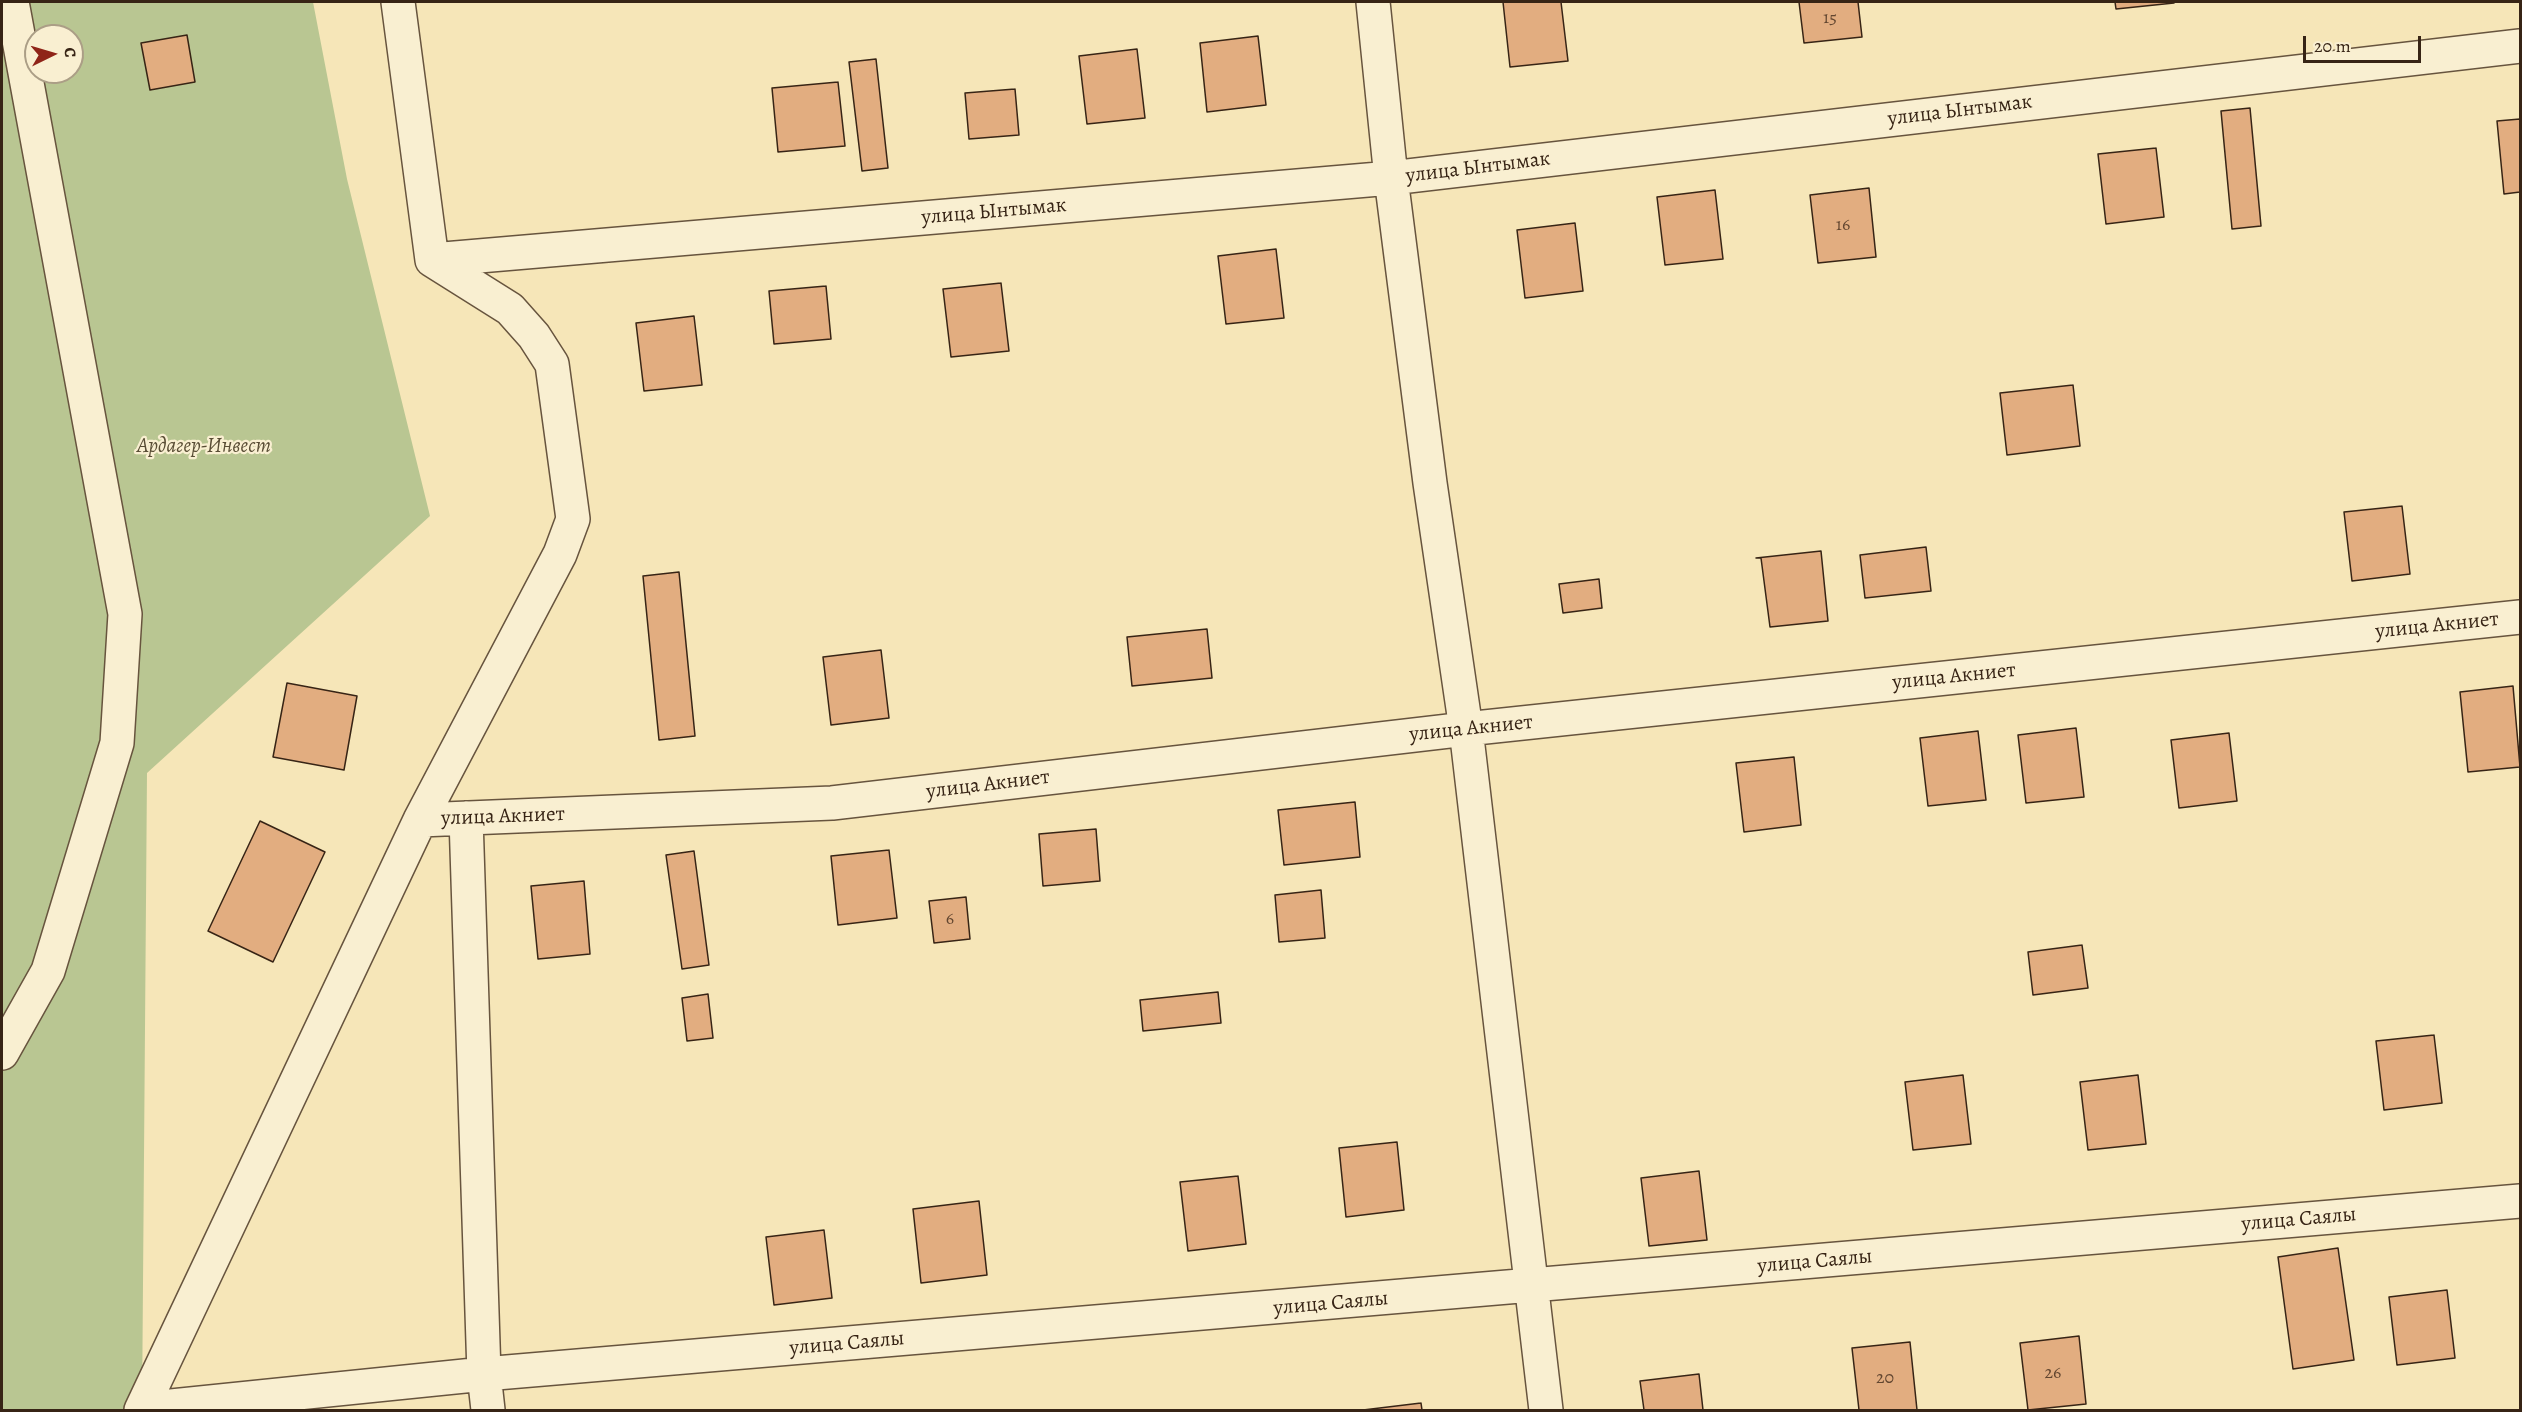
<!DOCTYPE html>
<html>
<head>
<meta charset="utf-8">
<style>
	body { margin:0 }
	#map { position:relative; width:2522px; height:1412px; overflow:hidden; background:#f6e6b8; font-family:Alegreya,serif }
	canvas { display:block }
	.frame { position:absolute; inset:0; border:3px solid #372415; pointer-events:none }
	.north { position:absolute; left:24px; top:24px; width:60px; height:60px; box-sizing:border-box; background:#f9efd1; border:2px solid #ab9e86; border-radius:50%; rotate:85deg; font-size:16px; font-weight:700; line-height:24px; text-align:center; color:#372415 }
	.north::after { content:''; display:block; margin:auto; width:21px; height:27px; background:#8f2418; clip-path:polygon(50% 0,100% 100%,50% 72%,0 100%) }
	.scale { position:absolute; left:2303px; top:36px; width:118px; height:27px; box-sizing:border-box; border:3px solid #372415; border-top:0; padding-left:8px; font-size:18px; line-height:21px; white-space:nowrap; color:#372415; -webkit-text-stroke:4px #f9efd1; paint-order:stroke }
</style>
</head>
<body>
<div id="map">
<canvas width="2522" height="1412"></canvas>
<div class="frame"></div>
<div class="north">С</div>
<div class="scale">20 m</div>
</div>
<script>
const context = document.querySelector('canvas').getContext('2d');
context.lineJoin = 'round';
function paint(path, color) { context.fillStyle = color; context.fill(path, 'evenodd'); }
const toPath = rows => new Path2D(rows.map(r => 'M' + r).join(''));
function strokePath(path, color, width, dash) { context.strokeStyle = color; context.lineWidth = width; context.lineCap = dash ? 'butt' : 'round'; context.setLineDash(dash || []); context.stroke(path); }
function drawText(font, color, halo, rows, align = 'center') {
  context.font = font + ' Alegreya,serif'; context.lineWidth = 4.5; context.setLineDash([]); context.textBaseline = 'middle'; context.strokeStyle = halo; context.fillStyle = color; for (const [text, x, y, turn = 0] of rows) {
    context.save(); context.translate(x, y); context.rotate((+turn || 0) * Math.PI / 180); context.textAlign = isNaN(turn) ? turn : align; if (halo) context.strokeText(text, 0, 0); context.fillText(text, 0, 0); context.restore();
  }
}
const green = toPath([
	[2,2,313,2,347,179,430,516,147,773,142,1410,2,1410],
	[36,36,72,36,72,72,36,72]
]);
const building = toPath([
	[1503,2,1561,2,1568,61,1510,67,1503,2],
	[1799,2,1858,2,1862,37,1804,43,1799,2],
	[2115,2,2173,2,2174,3,2116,9,2115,2],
	[187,35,195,82,150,90,141,43,187,35],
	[1258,36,1266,105,1207,112,1200,43,1258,36],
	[1137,49,1145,118,1087,124,1079,56,1137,49],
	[876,59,888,168,862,171,849,62,876,59],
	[838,82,845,146,778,152,772,88,838,82],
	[1015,89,1019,135,969,139,965,93,1015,89],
	[2250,108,2261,226,2232,229,2221,111,2250,108],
	[2520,119,2520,192,2504,194,2497,121,2520,119],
	[2156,148,2164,217,2106,224,2098,154,2156,148],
	[1869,188,1876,257,1818,263,1810,195,1869,188],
	[1715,190,1723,259,1665,265,1657,197,1715,190],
	[1575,223,1583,291,1525,298,1517,230,1575,223],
	[1276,249,1284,318,1226,324,1218,256,1276,249],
	[1001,283,1009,351,951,357,943,289,1001,283],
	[826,286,831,339,774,344,769,291,826,286],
	[694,316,702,385,644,391,636,323,694,316],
	[2073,385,2080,446,2007,455,2000,393,2073,385],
	[2402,506,2410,574,2352,581,2344,512,2402,506],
	[1926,547,1931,591,1865,598,1860,555,1926,547],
	[1821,551,1828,621,1770,627,1761,558,1756,558,1821,551],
	[679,572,695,736,659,740,643,576,679,572],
	[1599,579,1602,608,1563,613,1559,584,1599,579],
	[1207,629,1212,678,1132,686,1127,637,1207,629],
	[881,650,889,718,831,725,823,657,881,650],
	[287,683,357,696,344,770,273,757,287,683],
	[2513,686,2520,767,2468,772,2460,692,2513,686],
	[2076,728,2084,797,2026,803,2018,735,2076,728],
	[1978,731,1986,800,1928,806,1920,738,1978,731],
	[2229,733,2237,801,2179,808,2171,740,2229,733],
	[1794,757,1801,825,1744,832,1736,763,1794,757],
	[1355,802,1360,857,1284,865,1278,810,1355,802],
	[260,821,325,852,273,962,208,931,260,821],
	[1096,829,1100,881,1043,886,1039,834,1096,829],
	[889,850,897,918,838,925,831,856,889,850],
	[694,851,709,965,682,969,666,855,694,851],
	[584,881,590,954,538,959,531,886,584,881],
	[1321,890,1325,938,1279,942,1275,895,1321,890],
	[966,897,970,939,934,943,929,901,966,897],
	[2082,945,2088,988,2033,995,2028,952,2082,945],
	[1218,992,1221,1023,1143,1031,1140,1000,1218,992],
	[708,994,713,1038,687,1041,682,998,708,994],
	[2434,1035,2442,1103,2384,1110,2376,1041,2434,1035],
	[1963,1075,1971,1144,1913,1150,1905,1082,1963,1075],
	[2138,1075,2146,1144,2088,1150,2080,1082,2138,1075],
	[1397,1142,1404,1210,1346,1217,1339,1148,1397,1142],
	[1699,1171,1707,1240,1649,1246,1641,1178,1699,1171],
	[1238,1176,1246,1244,1188,1251,1180,1182,1238,1176],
	[979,1201,987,1275,921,1283,913,1209,979,1201],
	[824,1230,832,1298,774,1305,766,1237,824,1230],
	[2338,1248,2354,1360,2293,1369,2278,1257,2338,1248],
	[2447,1290,2455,1358,2397,1365,2389,1297,2447,1290],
	[2079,1336,2086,1404,2028,1410,2020,1343,2079,1336],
	[1910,1342,1917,1410,1859,1410,1852,1348,1910,1342],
	[1699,1374,1703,1410,1644,1410,1640,1381,1699,1374],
	[1421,1403,1422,1410,1363,1410,1421,1403]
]);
const minor = toPath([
	[1373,2,1391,178,1430,483,1466,729,1546,1410],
	[432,260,1391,178,2520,46],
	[466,818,484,1374,488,1410],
	[420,820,832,803,1466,729,2520,617],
	[2,1053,48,971,117,743,125,614,12,2],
	[142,1409,484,1374,2520,1201],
	[141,1410,420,820,560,554,573,519,552,364,534,336,510,309,432,260,398,2]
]);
const numberNames = [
	["15",1830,19],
	["16",1843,226],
	["6",950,920],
	["26",2053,1374],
	["20",1885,1379]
];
const streetNames = [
	["улица Ынтымак",1960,111,-7],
	["улица Ынтымак",1478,168,-7],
	["улица Ынтымак",994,212,-5],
	["улица Акниет",2437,626,-6],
	["улица Акниет",1954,677,-6],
	["улица Акниет",1471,729,-6],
	["улица Акниет",988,785,-7],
	["улица Акниет",503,817,-2],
	["улица Саялы",2299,1220,-5],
	["улица Саялы",1815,1262,-5],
	["улица Саялы",1331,1304,-5],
	["улица Саялы",847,1344,-5]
];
const parkNames = [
	["Ардагер-Инвест",204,447]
];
paint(green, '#b9c692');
paint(building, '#e2ad80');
strokePath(building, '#372415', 1.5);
strokePath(minor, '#67543e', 36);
strokePath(minor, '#f9efd1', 33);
drawText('18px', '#624630', null, numberNames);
drawText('21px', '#372415', '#f9efd1', streetNames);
drawText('italic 21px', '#584c34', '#f9efd1', parkNames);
</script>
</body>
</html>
